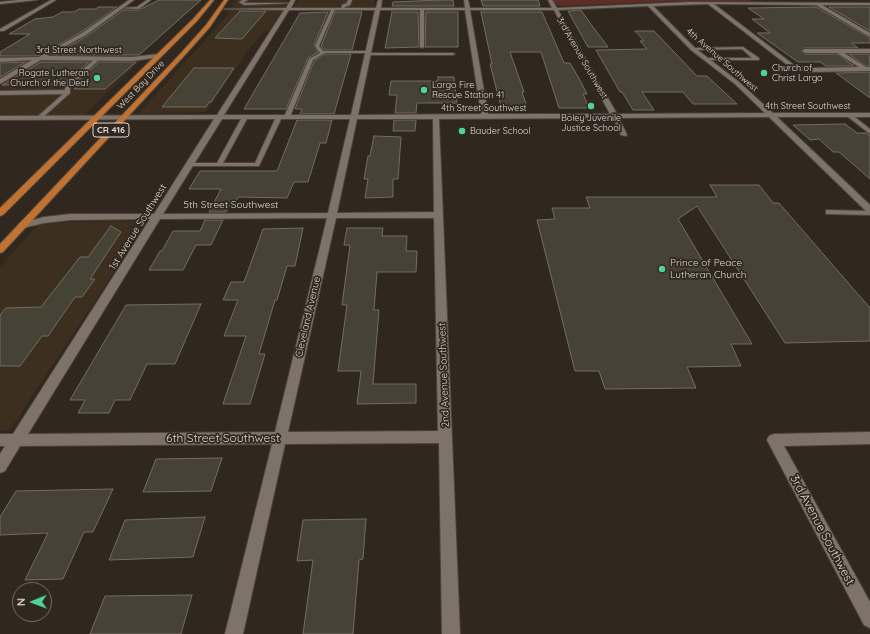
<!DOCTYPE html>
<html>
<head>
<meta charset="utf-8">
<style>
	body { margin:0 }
	#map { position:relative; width:870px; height:634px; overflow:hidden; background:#30281f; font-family:Quicksand,sans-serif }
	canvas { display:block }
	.north { position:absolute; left:12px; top:582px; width:40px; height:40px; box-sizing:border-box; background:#30281f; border:1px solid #766f67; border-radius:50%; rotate:269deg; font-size:11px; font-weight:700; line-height:16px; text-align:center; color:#dfd9d3 }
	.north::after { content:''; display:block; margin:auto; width:14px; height:18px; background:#4fd398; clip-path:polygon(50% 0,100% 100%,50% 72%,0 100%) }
</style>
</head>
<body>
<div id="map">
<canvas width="870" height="634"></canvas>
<div class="north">N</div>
</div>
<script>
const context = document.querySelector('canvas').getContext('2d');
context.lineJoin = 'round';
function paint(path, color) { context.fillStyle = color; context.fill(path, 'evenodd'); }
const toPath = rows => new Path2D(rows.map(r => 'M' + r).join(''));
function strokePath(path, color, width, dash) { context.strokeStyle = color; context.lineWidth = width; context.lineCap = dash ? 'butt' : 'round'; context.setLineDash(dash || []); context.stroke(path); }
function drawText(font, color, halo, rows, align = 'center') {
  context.font = font + ' Quicksand,sans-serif'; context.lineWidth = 3.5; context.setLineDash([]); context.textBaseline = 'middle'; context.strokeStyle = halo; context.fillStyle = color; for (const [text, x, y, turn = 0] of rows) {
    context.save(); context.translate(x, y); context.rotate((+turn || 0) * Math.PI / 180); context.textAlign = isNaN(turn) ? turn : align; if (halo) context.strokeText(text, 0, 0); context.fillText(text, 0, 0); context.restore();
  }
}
const built = toPath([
	[235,0,289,0,284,8,231,8],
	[298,0,375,0,373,8,293,8],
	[229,10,282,10,269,31,265,31,249,49,206,112,138,114,226,17],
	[43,60,68,61,141,60,84,115,0,115,0,86,21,71],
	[143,221,131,246,10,430,0,430,0,267,38,225,68,222]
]);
const green = toPath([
	[552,0,750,0,751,1,679,1,561,6,555,4]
]);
const building = toPath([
	[159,0,201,0,139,55,53,55,87,36,123,10,139,10,159,0],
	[439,0,453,0,454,6,392,6,393,2,439,0],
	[481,0,538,0,540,6,483,6,481,0],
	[99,7,117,7,81,32,39,56,0,56,0,52,30,34,9,34,35,19,53,17,62,12,74,12,79,9,95,9,99,7],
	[816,7,870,38,870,43,852,43,858,48,805,48,801,51,805,54,837,54,854,66,826,66,820,62,798,62,757,33,770,33,752,19,764,19,748,8,816,7],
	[829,7,870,7,870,31,829,7],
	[581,10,590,23,608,47,588,47,568,11,581,10],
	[240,11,266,11,242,39,215,38,240,11],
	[328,12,314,45,318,52,308,58,286,109,244,109,300,13,328,12],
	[335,12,362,12,352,50,324,50,321,46,335,12],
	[392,12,418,12,419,47,385,48,392,12],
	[426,12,458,12,458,47,425,47,426,12],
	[481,12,542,12,564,63,570,63,581,82,587,94,583,94,589,108,559,108,541,52,510,52,524,92,522,92,527,107,501,107,490,64,492,64,481,12],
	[635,31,654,31,697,76,707,76,737,104,693,104,683,92,642,92,654,110,633,110,622,92,620,92,596,50,647,49,640,41,644,41,635,31],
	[325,54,351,54,334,114,300,114,302,109,295,109,314,61,325,54],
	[849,54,869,54,870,66,866,66,849,54],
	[26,62,0,77,0,63,26,62],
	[41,62,89,62,64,84,2,85,41,62],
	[99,62,136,62,105,89,74,89,80,84,74,84,99,62],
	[194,68,234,68,211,102,209,102,206,107,162,107,194,68],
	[870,72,870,98,836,73,870,72],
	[438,77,454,77,457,103,417,103,416,113,395,113,397,95,389,95,391,81,438,81,438,77],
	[297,120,332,120,326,143,320,143,308,182,294,182,287,198,238,197,234,205,230,205,226,212,209,212,221,189,189,189,200,171,277,171,297,120],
	[394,120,416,120,415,131,393,131,394,120],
	[845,124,857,133,866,133,870,136,870,179,839,152,833,152,819,139,810,140,793,125,845,124],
	[374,136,401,137,398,179,393,179,393,197,365,198,368,179,364,179,368,156,370,156,374,136],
	[710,185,759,185,773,203,779,203,870,308,870,341,785,343,697,206,678,219,752,344,731,344,741,366,687,367,696,388,605,389,599,371,575,371,537,220,555,219,552,208,590,208,586,197,717,197,710,185],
	[205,220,223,220,211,245,196,245,183,270,149,270,160,251,162,251,173,231,200,231,205,220],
	[111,226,121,232,90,279,95,279,82,297,75,297,48,336,42,336,20,366,0,366,0,315,6,308,41,307,80,257,88,257,111,226],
	[303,228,295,266,287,266,277,300,275,300,259,354,265,354,250,404,223,404,246,336,224,336,238,300,223,300,231,282,244,282,263,229,303,228],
	[347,228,383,228,382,236,407,236,406,251,417,251,416,272,377,272,374,310,379,310,373,384,416,384,416,403,357,404,361,371,338,371,347,305,342,305,350,245,344,245,347,228],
	[201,304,175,364,147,364,130,400,115,400,109,413,78,413,85,400,70,400,126,305,201,304],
	[222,458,211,491,143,492,156,459,222,458],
	[113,489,93,532,84,532,63,579,25,580,48,533,0,535,0,517,16,491,113,489],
	[205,517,193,557,109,560,125,520,205,517],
	[366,519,363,559,359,560,353,634,303,634,313,560,297,561,303,520,366,519],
	[192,595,181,634,90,634,105,596,192,595]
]);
const service = toPath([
	[147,0,151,0,139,9,119,8,137,7,147,0],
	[243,0,248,0,244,2,245,3,293,3,244,5,239,2,243,0],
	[348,0,352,0,350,5,345,7,343,10,341,10,342,5,347,3,348,0],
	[332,8,335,9,319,46,323,51,368,51,370,53,453,53,455,54,453,55,368,55,366,53,325,53,313,60,290,117,285,118,284,117,309,59,320,53,315,46,332,8],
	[422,8,424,9,424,47,422,48,420,47,420,9,422,8],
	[743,47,759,58,759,60,705,60,703,58,752,58,742,49,693,50,691,49,693,48,743,47],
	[96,58,100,59,70,86,70,93,41,119,36,118,63,94,0,95,0,91,65,90,65,85,96,58],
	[847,114,851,114,870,129,870,134,847,116,847,114],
	[245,115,248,117,223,163,255,163,276,117,279,115,282,117,259,166,187,166,186,165,189,163,217,163,242,117,245,115],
	[613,115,618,116,627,135,626,136,621,135,612,116,613,115],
	[826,210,870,211,870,215,829,214,826,214,826,210]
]);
const minor = toPath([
	[19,0,37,0,0,4,0,2,19,0],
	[51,0,56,0,4,31,0,31,0,29,51,0],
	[129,0,134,0,86,35,47,56,133,57,158,54,160,57,133,61,41,60,0,84,0,79,32,60,0,62,0,58,39,57,82,33,129,0],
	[291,0,295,0,291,8,376,8,378,0,382,0,381,8,465,8,464,0,468,0,470,8,552,8,548,0,552,0,557,8,689,2,870,3,870,5,822,5,870,33,870,37,816,5,714,4,794,65,809,68,859,67,837,53,805,53,802,51,805,49,870,49,870,53,844,53,866,67,870,67,870,71,809,72,790,67,708,4,653,6,695,48,739,82,773,113,870,113,870,117,777,117,870,205,870,213,867,212,769,117,439,119,460,634,442,634,439,443,285,444,243,634,225,634,272,444,20,446,5,471,0,473,0,454,5,446,0,446,0,434,13,434,150,219,71,220,44,223,23,228,18,225,20,223,44,217,71,214,154,214,214,119,0,120,0,116,217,115,284,10,218,9,286,8,291,0],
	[648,6,691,50,735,84,765,113,617,114,558,10,648,6],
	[289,10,375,10,351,115,224,115,289,10],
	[380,10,465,10,481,114,358,115,380,10],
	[470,10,554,10,610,114,488,114,470,10],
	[222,119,350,119,328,213,163,214,222,119],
	[357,119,433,119,434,212,337,213,357,119],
	[327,218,275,432,28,434,160,219,327,218],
	[336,218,434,218,438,431,288,432,336,218],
	[870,432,870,444,784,446,870,602,870,628,864,625,767,440,769,436,774,434,870,432]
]);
const primary = toPath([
	[210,0,214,0,197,21,3,215,0,216,0,208,193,19,210,0],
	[224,0,228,0,210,27,185,55,3,252,0,253,0,244,181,53,206,25,224,0]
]);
const markers = [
	[764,73,4,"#4fd398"],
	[97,78,4,"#4fd398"],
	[424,90,4,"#4fd398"],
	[591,106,4,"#4fd398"],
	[462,131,4,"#4fd398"],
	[662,269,4,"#4fd398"]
];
const farStreetnames = [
	["3rd Street Northwest",79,50],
	["3rd Avenue Southwest",582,58,60],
	["4th Avenue Southwest",722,60,41],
	["West Bay Drive",141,85,-46],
	["4th Street Southwest",808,106],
	["4th Street Southwest",484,108]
];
const farPoinames = [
	["Church of",772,68],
	["Christ Largo",772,78],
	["Rogate Lutheran",89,73,"right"],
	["Church of the Deaf",89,83,"right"],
	["Largo Fire",432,85],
	["Rescue Station 41",432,95],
	["Boley Juvenile",591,118,"center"],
	["Justice School",591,128,"center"],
	["Bauder School",470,131]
];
const shields = [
	[111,130,36]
];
const shieldNames = [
	["CR 416",111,130]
];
const streetNames = [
	["5th Street Southwest",231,205],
	["1st Avenue Southwest",138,227,-58],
	["Cleveland Avenue",308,317,-77],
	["2nd Avenue Southwest",444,375,-92]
];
const poiNames = [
	["Prince of Peace",670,263],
	["Lutheran Church",670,275]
];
const nearStreetnames = [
	["6th Street Southwest",223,438],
	["3rd Avenue Southwest",822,530,62]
];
paint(built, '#3c2f20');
paint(green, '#5c2e26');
paint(building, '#474236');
strokePath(building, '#736d60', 1);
strokePath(service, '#4c443d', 2);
strokePath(minor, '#4c443d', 2);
strokePath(primary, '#4c443d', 2);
paint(service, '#7d7368');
paint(minor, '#7d7368');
paint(primary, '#c17231');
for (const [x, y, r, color] of markers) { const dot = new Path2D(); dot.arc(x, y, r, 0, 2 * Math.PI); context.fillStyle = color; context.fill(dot); strokePath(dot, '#30281f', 1.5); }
drawText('9px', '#dfd9d3', '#30281f', farStreetnames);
drawText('9px', '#dfd9d3', '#30281f', farPoinames, 'left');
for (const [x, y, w] of shields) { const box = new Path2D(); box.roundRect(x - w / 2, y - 7, w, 14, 3); context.fillStyle = '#30281f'; context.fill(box); strokePath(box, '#dfd9d3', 1); }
drawText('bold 9px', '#dfd9d3', null, shieldNames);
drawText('10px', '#dfd9d3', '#30281f', streetNames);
drawText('10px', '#dfd9d3', '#30281f', poiNames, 'left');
drawText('12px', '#dfd9d3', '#30281f', nearStreetnames);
</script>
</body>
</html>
